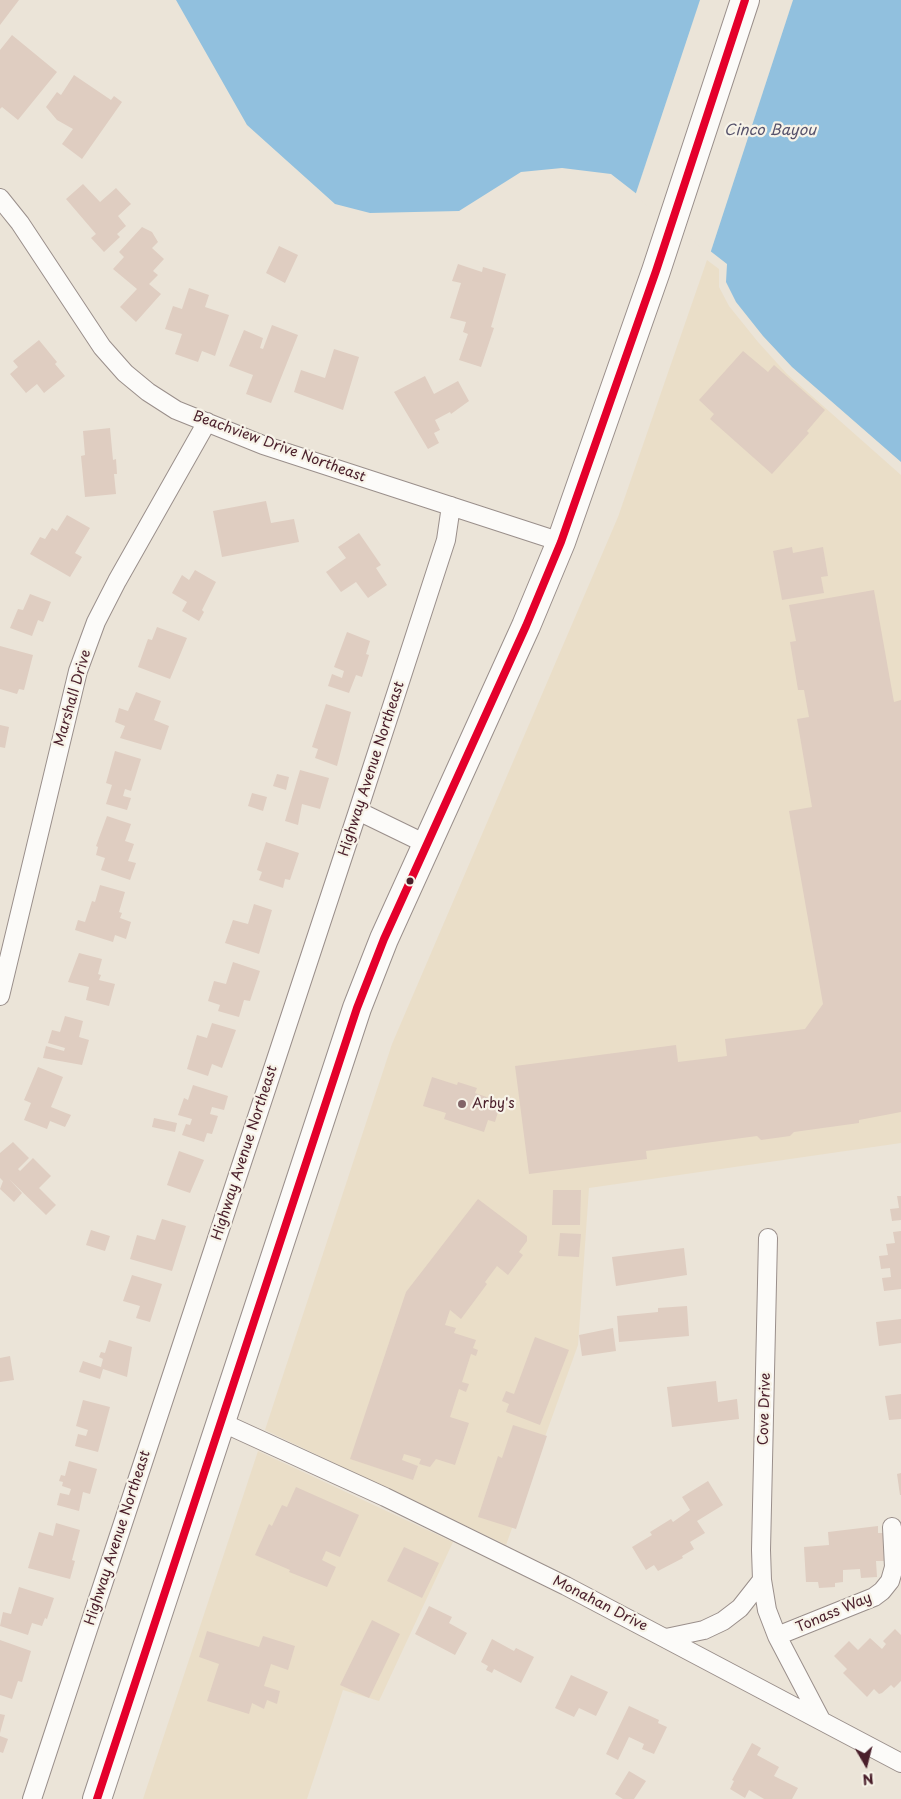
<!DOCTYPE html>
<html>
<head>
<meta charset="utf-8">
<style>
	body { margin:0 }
	#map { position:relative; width:901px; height:1799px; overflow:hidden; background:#ebe4d8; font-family:"Playpen Sans",sans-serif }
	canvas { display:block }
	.north { position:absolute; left:841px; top:1739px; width:50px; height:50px; -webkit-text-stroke:4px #f7f3e8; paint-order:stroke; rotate:172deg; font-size:14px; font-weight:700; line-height:20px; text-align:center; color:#4a1f2b }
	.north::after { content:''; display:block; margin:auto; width:18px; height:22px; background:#4a1f2b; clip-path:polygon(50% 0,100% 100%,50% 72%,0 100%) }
</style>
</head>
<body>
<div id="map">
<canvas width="901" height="1799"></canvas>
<div class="north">N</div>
</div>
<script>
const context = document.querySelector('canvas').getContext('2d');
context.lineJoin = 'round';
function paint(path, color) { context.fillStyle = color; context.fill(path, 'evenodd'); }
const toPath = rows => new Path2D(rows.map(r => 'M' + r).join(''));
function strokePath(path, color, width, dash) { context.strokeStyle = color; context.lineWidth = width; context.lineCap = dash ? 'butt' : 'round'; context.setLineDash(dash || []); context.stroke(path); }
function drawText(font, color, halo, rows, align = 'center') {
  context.font = font + ' "Playpen Sans",sans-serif'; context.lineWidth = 4.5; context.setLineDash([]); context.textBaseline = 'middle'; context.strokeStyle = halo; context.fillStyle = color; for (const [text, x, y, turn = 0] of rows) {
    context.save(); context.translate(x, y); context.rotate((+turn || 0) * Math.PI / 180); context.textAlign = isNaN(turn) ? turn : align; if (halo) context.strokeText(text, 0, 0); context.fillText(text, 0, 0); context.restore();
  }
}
const built = toPath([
	[707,260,719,269,719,287,729,306,758,342,787,374,901,475,901,1143,589,1188,578,1345,506,1545,265,1430,392,1044,618,517],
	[258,1451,453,1542,379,1701,343,1690,307,1799,143,1799]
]);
const water = toPath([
	[176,0,901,0,901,462,792,367,763,336,736,302,726,282,727,264,611,174,562,168,521,172,459,211,370,213,335,204,247,125]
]);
const pier = toPath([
	[700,0,793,0,710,254,635,196]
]);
const building = toPath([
	[0,0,19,0,0,25],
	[12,35,57,72,18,120,2,107,0,109,0,50],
	[74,75,111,100,114,96,122,102,82,159,62,144,73,129,57,120,46,107,57,92,61,95],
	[83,184,100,202,116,188,131,204,118,216,126,226,117,234,120,237,104,252,91,238,96,234,66,199],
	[142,227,152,232,158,242,152,248,164,259,153,271,158,275,149,284,161,294,136,322,120,307,137,289,113,269,124,257,119,252],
	[279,246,298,255,285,283,266,273],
	[458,264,482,272,483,267,506,274,491,327,494,328,481,367,459,360,468,334,463,332,466,322,450,318,461,283,452,281],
	[189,288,209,295,205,307,229,315,215,356,202,351,198,362,175,354,182,334,165,329,173,306,182,309],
	[272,325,298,335,271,403,246,394,253,375,229,366,244,330,263,338,260,348,263,349],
	[39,340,57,362,55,364,65,376,44,393,37,384,26,393,10,374,18,367,13,361],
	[334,349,359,357,343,410,294,392,301,370,325,378],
	[743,351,768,372,774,365,825,410,807,431,809,433,772,474,710,419,714,414,699,400],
	[425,376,434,394,458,381,469,401,451,414,450,412,435,420,440,430,434,433,439,443,428,449,394,392],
	[110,428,113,460,116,459,117,474,114,474,116,494,85,497,81,456,85,455,83,431],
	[266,501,271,523,294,519,299,542,222,557,213,511],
	[67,515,90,528,75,553,82,557,70,577,30,554,40,537,45,539,52,528,57,531],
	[359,533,381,565,376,568,387,585,368,598,356,582,341,592,326,572,346,558,338,547],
	[792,547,793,553,823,547,828,576,821,577,824,593,782,600,773,551],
	[195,570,216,582,202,610,204,612,199,621,182,611,187,602,172,593,182,575,189,580],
	[874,590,894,702,901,700,901,1112,859,1120,859,1123,794,1132,790,1136,761,1140,757,1136,646,1151,647,1159,529,1174,515,1066,676,1045,678,1062,727,1056,725,1039,805,1029,823,1004,789,811,812,807,797,719,809,717,804,690,798,690,790,642,796,641,789,605],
	[30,594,51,602,43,622,38,620,32,636,10,628,18,609,23,610],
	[157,627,187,638,170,679,138,667,148,639,152,640],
	[347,632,370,641,366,654,369,655,362,677,356,675,349,693,328,686,332,674,342,678,344,671,334,667],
	[0,646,33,655,24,690,19,689,17,694,0,689],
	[136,692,161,701,154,720,169,726,161,750,120,738,125,726,115,722,119,708,128,711],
	[326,704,351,712,337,766,315,758,318,749,312,747],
	[0,725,9,727,5,748,0,747],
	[115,751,141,759,131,791,125,789,123,796,131,798,127,810,106,804,112,785,106,783],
	[300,770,329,778,320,809,302,804,298,825,285,821],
	[277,774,289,777,286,790,273,786],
	[252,793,267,797,263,811,248,806],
	[107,816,131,824,125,841,134,844,128,861,136,863,130,880,101,870,105,858,96,855,98,847,96,846],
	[266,842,299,853,290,880,285,879,283,888,259,880,262,872,257,870],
	[100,885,125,892,119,912,122,913,120,918,131,922,126,939,115,935,113,942,75,930,78,920,85,922,92,901,95,902],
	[254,904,272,910,259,954,225,943,233,920,248,924],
	[79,953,102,959,98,974,101,975,99,980,115,984,109,1006,86,1000,89,987,68,982],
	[233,962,260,971,250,1001,244,1000,239,1017,218,1011,220,1005,208,1001,214,981,226,984],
	[65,1016,83,1021,79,1037,89,1040,82,1065,43,1058,46,1046,64,1051,65,1048,48,1043,52,1030,60,1032],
	[212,1023,236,1030,222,1068,212,1064,208,1076,187,1069,197,1035,207,1038],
	[38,1067,63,1077,51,1107,71,1115,65,1127,50,1121,47,1129,24,1120,31,1103,24,1100],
	[432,1077,457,1085,458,1082,477,1088,475,1093,501,1102,495,1122,488,1120,484,1132,444,1119,446,1113,423,1106],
	[193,1085,228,1096,224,1110,212,1107,210,1114,218,1116,212,1134,207,1133,204,1142,182,1135,186,1124,190,1125,192,1119,178,1115,184,1098,188,1100],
	[154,1118,177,1123,175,1132,152,1127],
	[13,1142,29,1158,18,1169,20,1171,33,1158,51,1176,39,1188,56,1205,46,1215,9,1179,22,1193,14,1202,0,1189,3,1181,0,1178,0,1153],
	[179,1151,204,1160,190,1193,167,1185],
	[553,1190,581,1190,580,1225,552,1225],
	[897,1196,901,1196,901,1220,892,1221,890,1209,899,1208],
	[478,1199,527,1236,527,1241,519,1252,523,1255,508,1275,497,1266,485,1282,487,1284,461,1319,450,1310,445,1325,456,1328,454,1333,476,1340,473,1348,478,1350,476,1356,471,1354,462,1382,469,1384,466,1392,459,1389,450,1417,469,1423,455,1465,436,1459,430,1467,419,1464,421,1459,404,1454,402,1460,418,1466,413,1480,350,1459,406,1292],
	[162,1219,186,1226,172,1271,130,1259,137,1235,155,1240],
	[91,1230,110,1236,105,1251,86,1245],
	[901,1231,901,1289,884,1291,882,1278,891,1277,890,1268,881,1269,879,1256,888,1255,886,1244,895,1243,893,1232],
	[560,1233,581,1234,579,1257,558,1256],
	[684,1248,687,1275,616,1286,612,1257],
	[132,1275,162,1284,150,1322,136,1318,140,1306,123,1301],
	[687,1306,689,1336,619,1342,617,1316,658,1312,658,1308],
	[901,1319,901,1343,879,1346,876,1322],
	[613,1328,616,1351,582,1356,579,1335],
	[535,1337,569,1350,540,1425,506,1412,509,1404,502,1401,506,1391,514,1394],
	[109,1340,132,1347,127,1377,103,1369,100,1379,79,1372,83,1361,101,1367,103,1359,99,1357,101,1352,105,1353],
	[10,1356,14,1380,0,1382,0,1358],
	[716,1381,718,1402,737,1399,739,1419,672,1427,667,1387],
	[901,1394,901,1419,889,1420,885,1396],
	[83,1400,110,1407,98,1452,75,1446,78,1434,86,1436,88,1430,76,1426],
	[513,1425,547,1436,516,1529,478,1517,498,1456,502,1458],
	[69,1461,97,1469,90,1494,83,1492,79,1511,57,1505,60,1493,69,1495,71,1489,62,1486,63,1482,59,1481,61,1475,65,1476],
	[901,1473,901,1495,900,1495,897,1474],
	[708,1481,723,1505,697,1521,705,1533,690,1542,694,1549,682,1556,683,1558,658,1571,654,1565,646,1570,632,1547,652,1535,650,1532,671,1519,673,1522,690,1510,682,1497],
	[296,1487,359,1515,340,1557,326,1551,322,1560,336,1567,327,1587,289,1572,290,1570,255,1555,269,1524,272,1526,282,1505,287,1507],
	[56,1523,80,1530,72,1560,75,1561,70,1579,28,1568,39,1532,53,1536],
	[878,1526,878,1533,883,1533,884,1561,876,1561,877,1577,861,1578,860,1569,843,1570,843,1582,835,1583,835,1587,819,1588,818,1582,806,1582,804,1547,829,1545,828,1532],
	[404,1547,439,1563,422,1598,387,1581],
	[19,1587,54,1598,47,1619,45,1618,42,1626,32,1623,28,1635,0,1626,3,1612,11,1614],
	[429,1606,452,1617,449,1623,467,1633,455,1655,415,1634],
	[372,1620,400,1634,369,1698,340,1685],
	[895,1629,901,1635,901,1681,894,1688,891,1685,882,1693,879,1694,874,1689,867,1697,843,1673,847,1669,834,1656,849,1641,858,1650,870,1638,882,1649,886,1644,883,1641],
	[207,1631,259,1647,263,1636,295,1646,288,1670,271,1664,264,1686,280,1691,277,1704,267,1700,264,1709,252,1703,249,1714,207,1701,219,1664,199,1657],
	[492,1639,514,1651,516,1648,534,1657,521,1683,494,1669,492,1673,486,1670,488,1666,481,1662],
	[0,1640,31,1651,22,1682,18,1681,12,1699,0,1695],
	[571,1675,608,1692,596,1716,579,1708,574,1717,555,1708],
	[629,1706,659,1720,658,1723,667,1727,654,1754,642,1749,644,1744,629,1737,618,1760,606,1754],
	[0,1714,5,1715,0,1733],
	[0,1736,8,1739,3,1753,0,1752],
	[752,1743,761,1748,757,1755,779,1767,774,1776,798,1788,792,1799,764,1799,749,1790,745,1798,730,1789,734,1781,732,1780],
	[629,1771,646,1781,634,1799,623,1799,615,1794]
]);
const street = toPath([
	[0,198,20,223,102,347,125,373,148,392,176,410,263,445,561,542],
	[358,811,426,844],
	[0,996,78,671,96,622,117,581,207,422],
	[768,1238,761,1550,762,1580,767,1610,777,1636,821,1720],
	[221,1422,385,1497,566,1586,901,1763],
	[777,1636,874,1597,882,1591,890,1581,894,1567,892,1527],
	[666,1638,704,1630,723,1621,740,1608,762,1580],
	[32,1799,358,811,446,540,451,506]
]);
const highway = toPath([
	[97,1799,357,1008,384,939,526,626,561,542,656,271,745,0]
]);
const bus1 = toPath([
	[97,1799,357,1008,384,939,526,626,561,542,656,271,745,0]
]);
const markers = [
	[410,881,4.5,"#4a1f2b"],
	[462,1104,5,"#826468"]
];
const streetNames = [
	["Beachview Drive Northeast",279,447,20],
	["Marshall Drive",73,698,-74],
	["Highway Avenue Northeast",372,769,-72],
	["Highway Avenue Northeast",245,1153,-72],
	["Cove Drive",765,1409,-88],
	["Highway Avenue Northeast",118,1538,-72],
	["Monahan Drive",600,1604,27],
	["Tonass Way",834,1613,-23]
];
const poiNames = [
	["Arby's",472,1104]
];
const waterNames = [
	["Cinco Bayou",770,131]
];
paint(built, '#eadec8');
paint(water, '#91c0de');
paint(pier, '#ebe4d8');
paint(building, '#dfcdc1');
strokePath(street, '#9a8f8b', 20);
strokePath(highway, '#9a8f8b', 30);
strokePath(street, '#fcfbf9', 18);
strokePath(highway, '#fcfbf9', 28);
strokePath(bus1, '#e4002b', 8);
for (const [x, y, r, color] of markers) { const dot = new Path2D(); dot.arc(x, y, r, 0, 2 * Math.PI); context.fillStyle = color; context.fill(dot); strokePath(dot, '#f7f3e8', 2); }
drawText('14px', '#4a1f2b', '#f7f3e8', streetNames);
drawText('14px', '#4a1f2b', '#f7f3e8', poiNames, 'left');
drawText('italic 15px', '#56526b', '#f7f3e8', waterNames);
</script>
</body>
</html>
